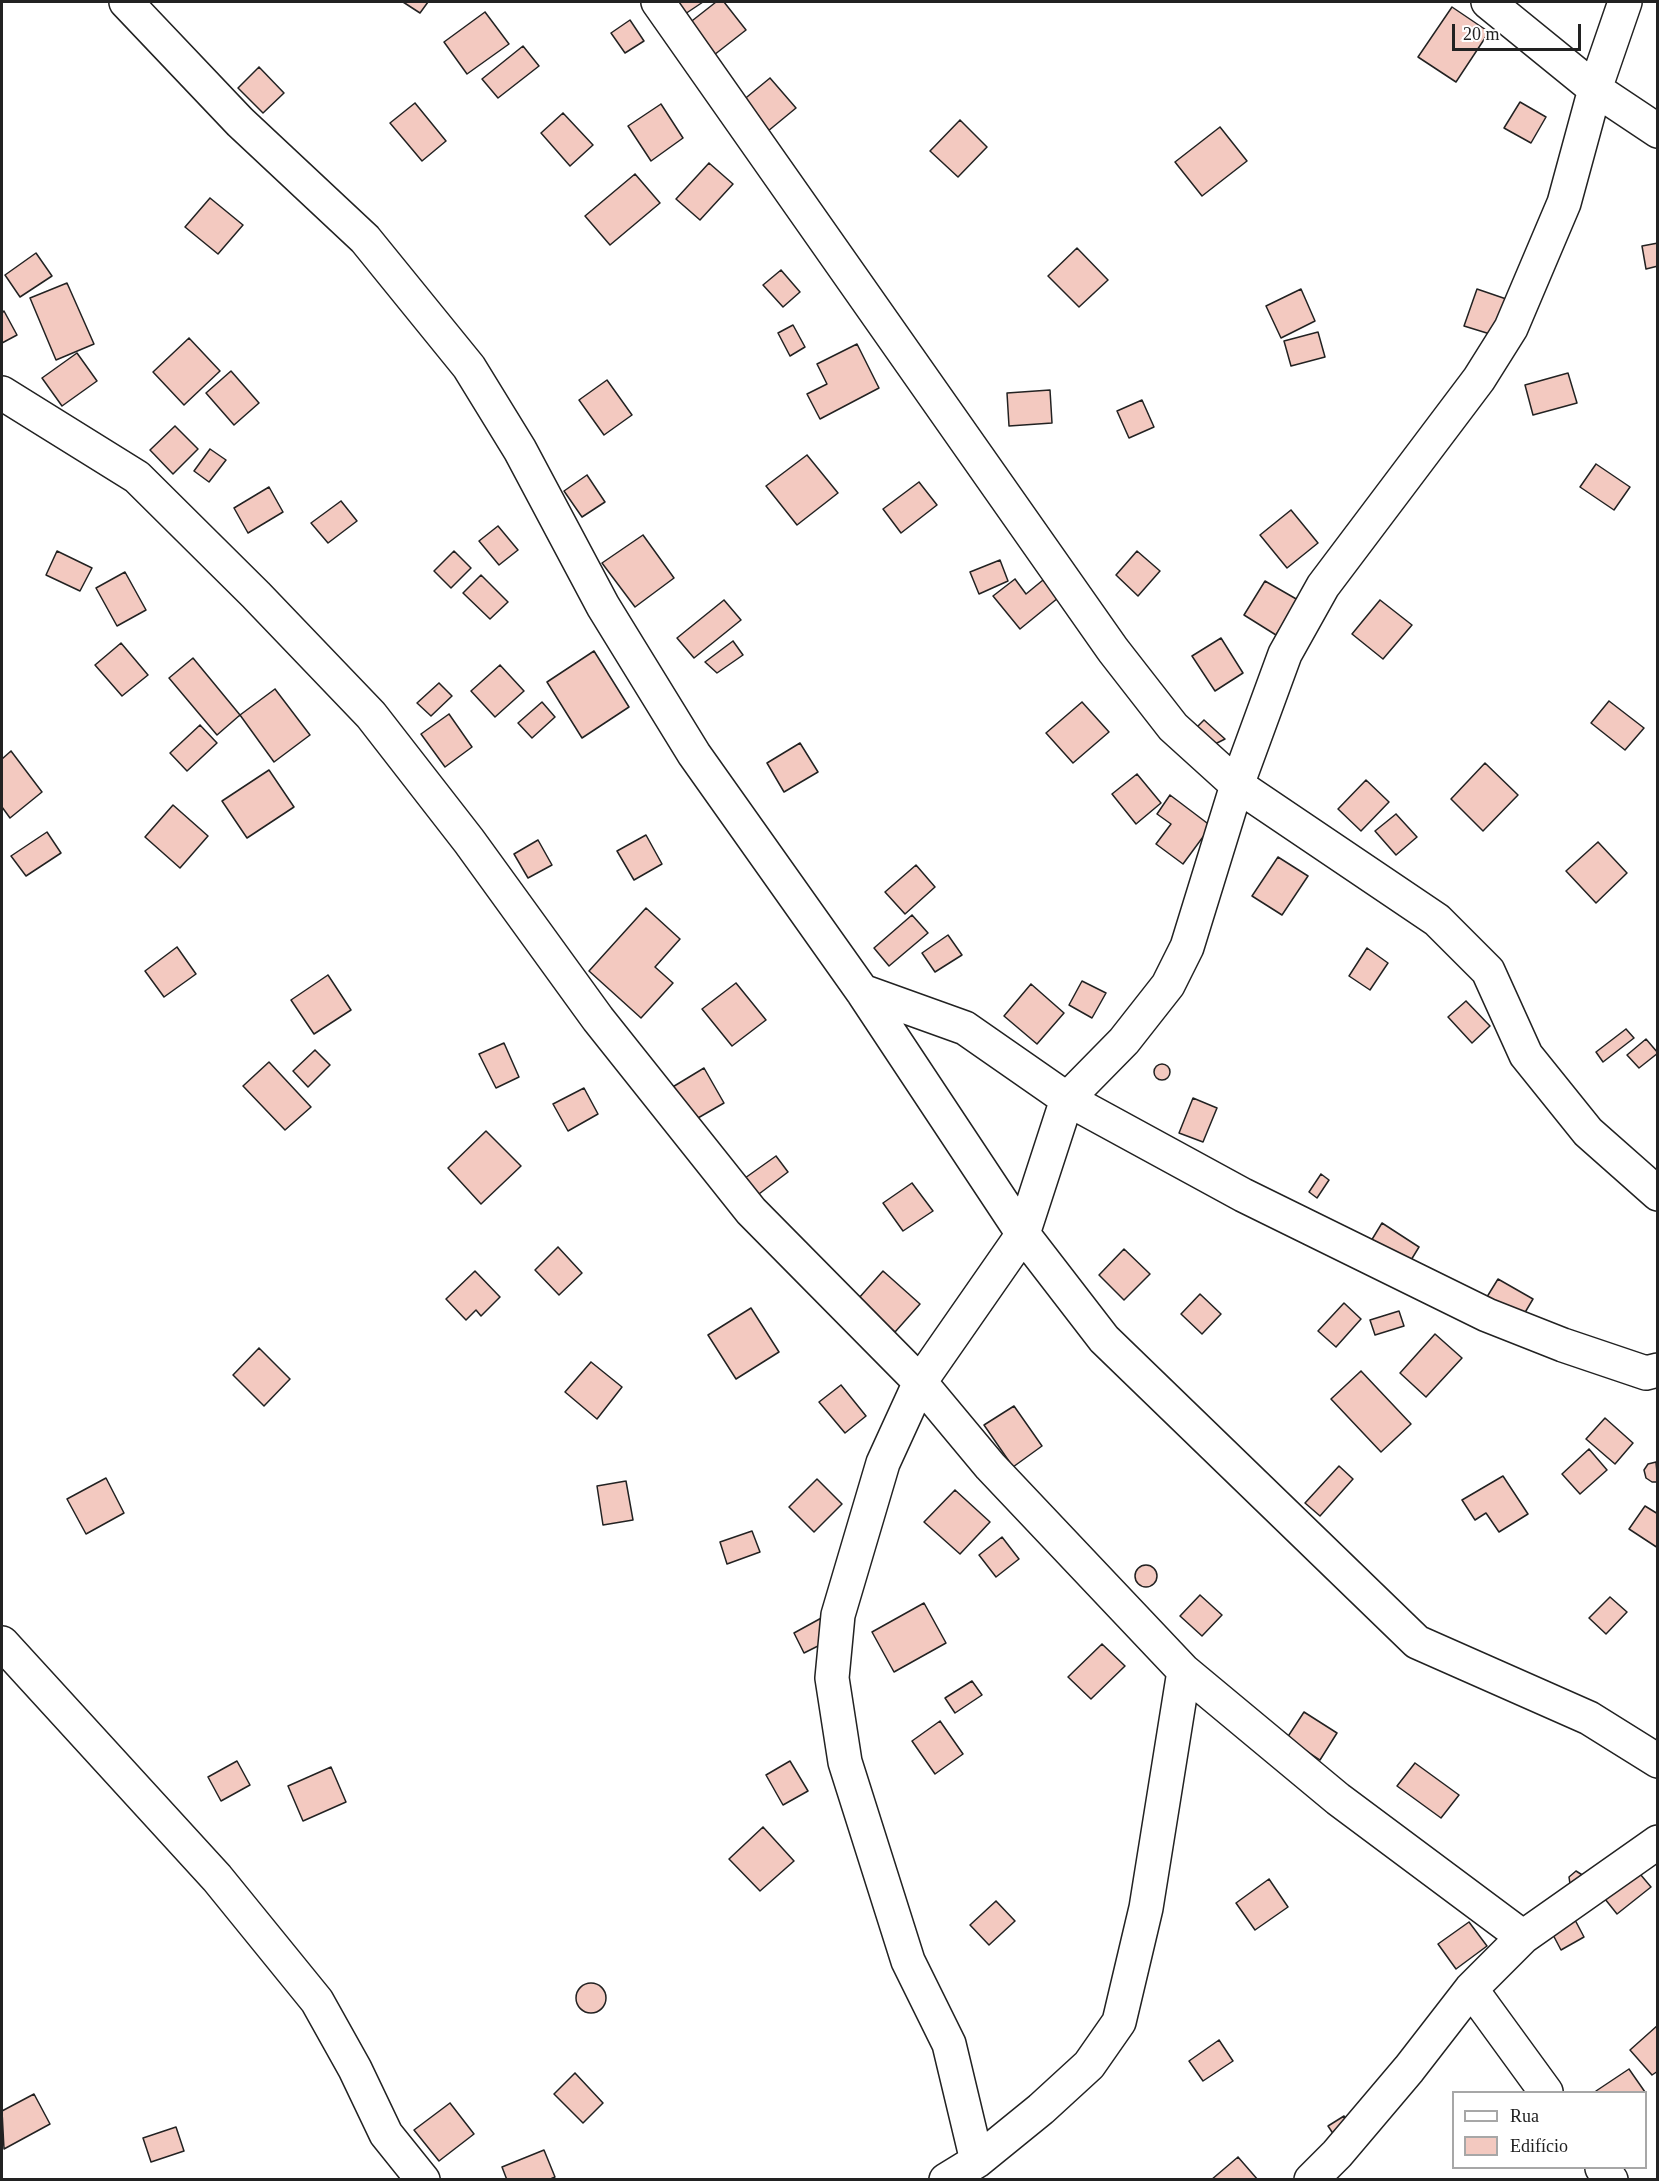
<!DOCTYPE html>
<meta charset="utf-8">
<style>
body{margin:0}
#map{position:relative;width:1659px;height:2181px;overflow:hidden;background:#fff;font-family:"Times New Roman",serif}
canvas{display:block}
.frame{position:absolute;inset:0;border:3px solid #222;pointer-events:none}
.legend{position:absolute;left:1452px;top:2091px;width:195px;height:78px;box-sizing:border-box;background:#fff;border:2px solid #a7a7a7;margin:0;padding:8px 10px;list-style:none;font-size:18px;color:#222}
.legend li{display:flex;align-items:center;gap:12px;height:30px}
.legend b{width:30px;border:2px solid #a7a7a7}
.scale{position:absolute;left:1452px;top:24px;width:129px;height:27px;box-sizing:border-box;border:3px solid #222;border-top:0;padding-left:8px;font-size:18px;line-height:21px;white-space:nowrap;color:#222;-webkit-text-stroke:4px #fff;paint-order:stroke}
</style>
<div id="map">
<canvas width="1659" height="2181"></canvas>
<div class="frame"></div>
<ul class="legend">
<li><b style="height:8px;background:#fff"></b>Rua</li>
<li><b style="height:16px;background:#f3c9c0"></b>Edifício</li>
</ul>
<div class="scale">20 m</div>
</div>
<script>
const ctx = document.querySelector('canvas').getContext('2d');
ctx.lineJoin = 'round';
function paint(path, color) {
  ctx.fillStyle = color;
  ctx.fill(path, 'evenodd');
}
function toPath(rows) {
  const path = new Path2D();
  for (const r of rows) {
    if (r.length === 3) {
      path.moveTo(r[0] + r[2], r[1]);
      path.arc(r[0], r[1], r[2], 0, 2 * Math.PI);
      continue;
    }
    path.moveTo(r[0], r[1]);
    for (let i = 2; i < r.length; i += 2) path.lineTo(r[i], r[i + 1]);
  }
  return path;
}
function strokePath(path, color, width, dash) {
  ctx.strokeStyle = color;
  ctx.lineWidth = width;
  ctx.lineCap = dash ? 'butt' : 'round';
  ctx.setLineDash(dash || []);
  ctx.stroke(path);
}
const building = toPath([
 [403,2,428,2,420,13,403,2],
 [676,2,703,2,685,14,676,2],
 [716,2,724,2,746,30,714,55,688,24,716,2],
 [1452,7,1489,32,1456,82,1418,57,1452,7],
 [485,12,509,44,467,74,444,42,485,12],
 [630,20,644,41,625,53,611,33,630,20],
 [523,46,539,66,498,98,482,79,523,46],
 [259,67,284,93,263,113,238,88,259,67],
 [770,78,796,108,762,136,736,106,770,78],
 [1520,102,1546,117,1531,143,1504,128,1520,102],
 [415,103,446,141,422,161,390,123,415,103],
 [661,104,683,138,651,161,628,126,661,104],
 [563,113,593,145,570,166,541,133,563,113],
 [960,120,987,147,958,177,930,151,960,120],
 [1220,127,1247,161,1202,196,1175,162,1220,127],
 [709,163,733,184,700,220,676,199,709,163],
 [635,174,660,203,610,245,585,216,635,174],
 [210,198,243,225,218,254,185,227,210,198],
 [1658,243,1658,266,1646,269,1642,246,1658,243],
 [1077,248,1108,280,1079,307,1048,276,1077,248],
 [36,253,52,276,20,297,5,275,36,253],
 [781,270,800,292,783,307,763,285,781,270],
 [67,283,94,344,56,360,30,298,67,283],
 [1301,289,1315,321,1281,338,1266,306,1301,289],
 [1477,289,1515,302,1503,338,1464,326,1477,289],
 [4,311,17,335,2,343,2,313,4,311],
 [793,325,805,347,790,356,778,333,793,325],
 [1318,332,1325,357,1291,366,1284,341,1318,332],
 [189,338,220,371,184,405,153,372,189,338],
 [857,344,879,388,820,419,807,394,827,384,817,364,857,344],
 [77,353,97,381,62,406,42,378,77,353],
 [231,371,259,403,234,425,206,393,231,371],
 [1568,373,1577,403,1533,415,1525,385,1568,373],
 [607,380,632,415,604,435,579,400,607,380],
 [1050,390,1052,423,1009,426,1007,393,1050,390],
 [1142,400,1154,427,1129,438,1117,411,1142,400],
 [175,426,198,449,173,474,150,450,175,426],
 [210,449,226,460,209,482,194,471,210,449],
 [807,455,838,493,797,525,766,486,807,455],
 [1596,464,1630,487,1614,510,1580,487,1596,464],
 [587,475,605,502,582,517,564,491,587,475],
 [919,482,937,505,901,533,883,509,919,482],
 [269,487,283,512,248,533,234,508,269,487],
 [341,501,357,521,328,543,311,523,341,501],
 [1291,510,1318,543,1287,568,1260,535,1291,510],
 [498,526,518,550,499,565,479,541,498,526],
 [643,535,674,578,635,607,602,563,643,535],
 [57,551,92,568,80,591,46,575,57,551],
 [454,551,471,568,451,588,434,571,454,551],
 [1137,551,1160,571,1138,596,1116,575,1137,551],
 [1000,560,1008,581,979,594,970,572,1000,560],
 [125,572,146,610,117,626,96,588,125,572],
 [481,575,508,602,490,619,463,593,481,575],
 [1015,579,1026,594,1043,580,1058,598,1020,629,993,596,1015,579],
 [1265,581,1298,600,1276,635,1244,615,1265,581],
 [724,600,741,620,694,658,677,638,724,600],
 [1380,600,1412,625,1383,659,1352,634,1380,600],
 [1221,638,1243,673,1215,691,1192,656,1221,638],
 [733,641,743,655,717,673,705,662,733,641],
 [121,643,148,675,122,696,95,665,121,643],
 [594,651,629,707,582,738,547,682,594,651],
 [193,658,240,715,217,735,169,678,193,658],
 [500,665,524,691,495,717,471,691,500,665],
 [439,683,452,696,431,716,417,703,439,683],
 [275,689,310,735,274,762,240,715,275,689],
 [1609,701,1644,728,1625,750,1591,723,1609,701],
 [542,702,555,717,532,738,518,723,542,702],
 [1082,702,1109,732,1073,763,1046,733,1082,702],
 [449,714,472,747,445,767,421,734,449,714],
 [1204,720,1225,739,1207,748,1191,733,1204,720],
 [200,725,217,743,187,771,170,753,200,725],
 [800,743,818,772,784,792,767,763,800,743],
 [11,751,42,792,10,818,2,807,2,759,11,751],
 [1485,763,1518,795,1483,831,1451,799,1485,763],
 [269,770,294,807,247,838,222,801,269,770],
 [1137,774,1161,803,1136,824,1112,794,1137,774],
 [1366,780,1389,802,1361,831,1338,809,1366,780],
 [1170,795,1211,826,1183,864,1156,844,1171,824,1157,814,1170,795],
 [173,805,208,836,180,868,145,837,173,805],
 [1396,814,1417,837,1396,855,1375,831,1396,814],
 [47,832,61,853,26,876,11,856,47,832],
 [646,835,662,864,634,880,617,851,646,835],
 [538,840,552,865,528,878,514,854,538,840],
 [1598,842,1627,873,1596,903,1566,871,1598,842],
 [1278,857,1308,876,1282,915,1252,896,1278,857],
 [916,865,935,887,905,914,885,892,916,865],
 [646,908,680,939,655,967,673,983,641,1018,589,971,646,908],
 [912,915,928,933,889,966,874,948,912,915],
 [948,935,962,955,935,972,922,953,948,935],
 [177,947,196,974,164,997,145,971,177,947],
 [1367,948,1388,963,1370,990,1349,976,1367,948],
 [328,975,351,1010,314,1034,291,1000,328,975],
 [1082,981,1106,993,1092,1018,1069,1005,1082,981],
 [736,983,766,1020,732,1046,702,1009,736,983],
 [1031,984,1064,1013,1037,1044,1004,1016,1031,984],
 [1466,1001,1490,1026,1472,1043,1448,1017,1466,1001],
 [1626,1029,1634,1038,1603,1062,1596,1052,1626,1029],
 [1646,1039,1658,1053,1639,1068,1627,1055,1646,1039],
 [504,1043,519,1077,496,1088,479,1054,504,1043],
 [315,1050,330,1065,308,1087,293,1071,315,1050],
 [269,1062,311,1107,285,1130,243,1086,269,1062],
 [1162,1072,8],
 [704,1068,724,1103,691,1122,671,1088,704,1068],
 [584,1088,598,1114,568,1131,553,1104,584,1088],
 [1193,1098,1217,1108,1203,1142,1179,1133,1193,1098],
 [486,1131,521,1166,481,1204,448,1168,486,1131],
 [776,1156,788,1172,751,1200,738,1183,776,1156],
 [1321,1174,1329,1180,1317,1198,1309,1192,1321,1174],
 [912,1183,933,1211,903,1231,883,1203,912,1183],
 [1382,1223,1419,1247,1405,1270,1368,1246,1382,1223],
 [558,1247,582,1273,559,1295,535,1270,558,1247],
 [1124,1249,1150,1274,1124,1300,1099,1275,1124,1249],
 [475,1271,500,1297,481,1316,476,1310,466,1320,446,1299,475,1271],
 [883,1271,920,1304,895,1332,858,1299,883,1271],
 [1498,1279,1533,1299,1517,1326,1482,1305,1498,1279],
 [1200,1294,1221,1314,1202,1334,1181,1314,1200,1294],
 [1344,1303,1361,1319,1336,1347,1318,1331,1344,1303],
 [751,1308,779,1352,736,1379,708,1335,751,1308],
 [1399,1311,1404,1326,1375,1335,1370,1320,1399,1311],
 [1435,1334,1462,1358,1426,1397,1400,1373,1435,1334],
 [259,1348,290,1379,264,1406,233,1375,259,1348],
 [591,1362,622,1387,597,1419,565,1392,591,1362],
 [1361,1371,1411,1424,1381,1452,1331,1399,1361,1371],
 [841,1385,866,1416,845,1433,819,1402,841,1385],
 [1014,1406,1042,1446,1013,1467,984,1425,1014,1406],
 [1605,1418,1633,1443,1615,1464,1586,1439,1605,1418],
 [1589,1449,1607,1470,1580,1494,1562,1474,1589,1449],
 [1656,1462,1658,1482,1652,1482,1646,1478,1644,1470,1648,1464,1656,1462],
 [1339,1466,1353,1479,1320,1516,1305,1503,1339,1466],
 [1503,1476,1528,1514,1499,1532,1486,1513,1475,1520,1462,1500,1503,1476],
 [106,1478,124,1513,86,1534,67,1499,106,1478],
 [817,1479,842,1504,814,1532,789,1507,817,1479],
 [626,1481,633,1520,603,1525,597,1486,626,1481],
 [955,1490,990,1522,960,1554,924,1522,955,1490],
 [1645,1506,1658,1514,1658,1548,1629,1529,1645,1506],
 [752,1531,760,1552,727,1564,720,1542,752,1531],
 [1002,1537,1019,1559,996,1577,979,1555,1002,1537],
 [1146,1576,11],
 [1200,1595,1222,1615,1202,1636,1180,1616,1200,1595],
 [1610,1597,1627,1612,1606,1634,1589,1618,1610,1597],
 [924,1603,946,1643,894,1672,872,1632,924,1603],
 [825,1616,836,1637,804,1653,794,1633,825,1616],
 [1102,1644,1125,1666,1091,1699,1068,1677,1102,1644],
 [972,1681,982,1695,955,1713,945,1698,972,1681],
 [1304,1712,1337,1733,1320,1760,1287,1738,1304,1712],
 [940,1721,963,1754,935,1774,912,1741,940,1721],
 [237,1761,250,1785,221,1801,208,1777,237,1761],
 [790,1761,808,1791,783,1805,766,1775,790,1761],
 [1415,1763,1459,1795,1441,1818,1397,1786,1415,1763],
 [331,1767,346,1802,303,1821,288,1786,331,1767],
 [763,1827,794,1861,760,1891,729,1859,763,1827],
 [1635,1868,1651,1887,1617,1914,1601,1894,1635,1868],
 [1576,1871,1584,1876,1570,1884,1569,1877,1576,1871],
 [1269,1879,1288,1907,1255,1930,1236,1903,1269,1879],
 [996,1901,1015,1921,989,1945,970,1925,996,1901],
 [1574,1918,1584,1937,1561,1950,1551,1931,1574,1918],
 [1469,1922,1487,1946,1456,1969,1438,1944,1469,1922],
 [591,1998,15],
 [1658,2025,1658,2071,1652,2075,1630,2050,1658,2025],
 [1219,2040,1233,2061,1203,2081,1189,2061,1219,2040],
 [1629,2069,1645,2092,1597,2092,1596,2091,1629,2069],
 [575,2073,603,2103,583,2123,554,2094,575,2073],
 [34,2094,50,2124,4,2149,2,2111,34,2094],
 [450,2103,474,2134,439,2161,414,2130,450,2103],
 [1344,2116,1352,2128,1336,2138,1328,2126,1344,2116],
 [176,2127,184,2151,151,2162,143,2138,176,2127],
 [544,2150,555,2177,548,2180,507,2180,502,2167,544,2150],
 [1238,2157,1258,2180,1211,2180,1238,2157]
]);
paint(building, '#f3c9c0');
strokePath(building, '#222', 1.5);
const minor = toPath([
 [126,2,240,122,365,239,469,367,520,450,603,606,694,754,862,991,1023,1234,1104,1339,1417,1642,1589,1718,1658,1761],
 [658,2,1113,650,1173,727,1237,785,1437,920,1488,971,1526,1055,1588,1132,1658,1194],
 [1488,2,1595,89,1658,131],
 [2,393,137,477,256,595,371,715,469,841,598,1019,751,1211,920,1382,990,1466,1184,1671,1338,1799,1523,1937],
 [862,991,965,1028,1067,1099,1243,1195,1487,1315,1563,1345,1646,1373,1658,1370],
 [2,1643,217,1878,317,2001,355,2069,386,2134,423,2180],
 [1471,1989,1546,2092],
 [977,2161,949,2044,908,1961,845,1762,832,1678,838,1615,883,1463,920,1382,1023,1234,1067,1099,1124,1041,1168,985,1187,947,1237,785,1285,654,1323,586,1479,379,1511,328,1564,203,1595,89,1625,2],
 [1602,2168,1611,2180],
 [946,2180,977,2161,1041,2109,1089,2065,1119,2022,1146,1908,1184,1671],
 [1311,2180,1337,2154,1409,2069,1471,1989,1523,1937,1658,1842]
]);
strokePath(minor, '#222', 36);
strokePath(minor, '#fff', 33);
</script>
